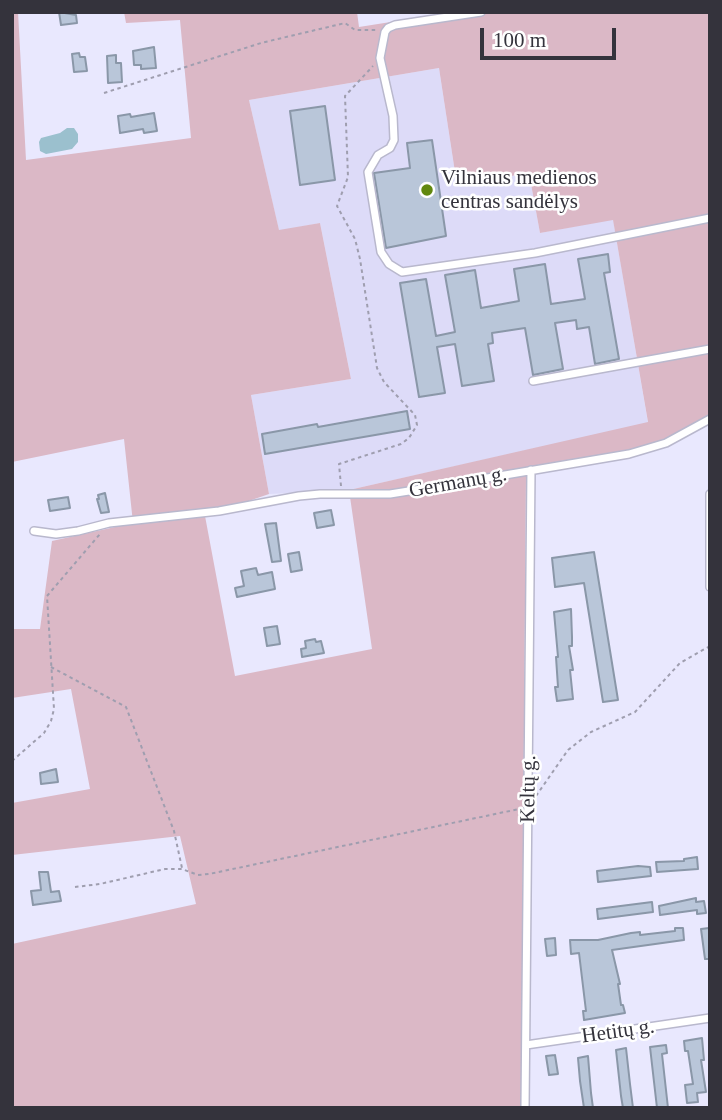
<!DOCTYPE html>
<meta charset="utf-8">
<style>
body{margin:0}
#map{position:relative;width:722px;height:1120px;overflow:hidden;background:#e9e8fe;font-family:Georgia,serif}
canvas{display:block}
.frame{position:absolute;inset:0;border:14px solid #34333c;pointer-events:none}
.scale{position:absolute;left:480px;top:28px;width:136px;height:32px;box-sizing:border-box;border:4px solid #34333c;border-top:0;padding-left:9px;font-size:21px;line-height:24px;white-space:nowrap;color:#34333c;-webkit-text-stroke:5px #fff;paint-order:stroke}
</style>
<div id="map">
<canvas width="722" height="1120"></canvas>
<div class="frame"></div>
<div class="scale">100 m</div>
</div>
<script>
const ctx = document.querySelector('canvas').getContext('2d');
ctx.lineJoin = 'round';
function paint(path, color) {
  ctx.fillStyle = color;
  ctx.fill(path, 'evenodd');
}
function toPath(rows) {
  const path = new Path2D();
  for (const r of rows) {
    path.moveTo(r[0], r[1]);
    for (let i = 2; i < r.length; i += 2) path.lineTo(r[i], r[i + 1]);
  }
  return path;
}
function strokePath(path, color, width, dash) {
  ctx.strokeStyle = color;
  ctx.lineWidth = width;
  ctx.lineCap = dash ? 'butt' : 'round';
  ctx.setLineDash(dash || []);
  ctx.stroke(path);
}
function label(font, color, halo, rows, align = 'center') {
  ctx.font = font + ' Georgia,serif';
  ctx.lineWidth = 5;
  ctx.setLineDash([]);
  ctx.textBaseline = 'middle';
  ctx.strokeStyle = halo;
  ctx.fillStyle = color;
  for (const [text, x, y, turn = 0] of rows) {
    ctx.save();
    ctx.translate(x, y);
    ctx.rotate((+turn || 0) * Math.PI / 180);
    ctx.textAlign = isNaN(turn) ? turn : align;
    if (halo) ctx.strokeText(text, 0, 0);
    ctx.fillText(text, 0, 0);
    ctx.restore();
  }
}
paint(toPath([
 [439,68,457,185,529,173,540,233,613,219,648,423,349,490,269,494,251,395,351,379,320,223,279,231,249,100]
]), '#dddbf8');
paint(toPath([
 [12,12,18,12,26,160,191,138,180,20,126,23,124,12,357,12,359,27,454,12,710,12,710,414,695,425,658,442,634,449,531,466,526,477,521,1108,12,1108,12,944,196,904,180,836,12,855,12,803,90,789,71,689,12,698,12,629,40,629,52,541,133,523,124,439,12,462],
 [439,68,457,185,529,173,540,233,613,220,648,422,349,490,372,649,235,676,205,516,269,494,251,395,351,379,320,223,279,230,249,100]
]), '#dbb8c6');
paint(toPath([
 [67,128,74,128,78,134,78,142,72,149,46,154,40,151,39,142,41,138,60,133]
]), '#9bc0ce');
const building = toPath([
 [59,12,76,15,77,23,61,25,59,12],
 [154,47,156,68,141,69,141,65,134,65,133,51,154,47],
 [79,53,80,57,85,57,87,71,74,72,72,54,79,53],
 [116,55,116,63,121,63,122,82,108,83,107,56,116,55],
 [325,106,335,180,300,185,290,111,325,106],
 [154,113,157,131,144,133,143,129,120,133,118,116,130,114,131,117,154,113],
 [432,140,446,236,386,248,374,173,410,168,407,143,432,140],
 [608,254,610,272,604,273,619,359,595,364,589,327,577,329,576,320,555,323,563,369,533,375,525,328,492,333,493,343,488,344,494,381,462,386,455,344,437,347,445,393,419,397,400,283,426,279,436,336,455,332,445,275,475,270,481,308,519,301,514,269,545,264,551,304,585,299,578,259,608,254],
 [407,411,410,429,265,454,262,434,317,424,318,427,407,411],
 [105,493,109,512,101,513,97,499,99,499,98,495,105,493],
 [68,497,70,508,50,511,48,500,68,497],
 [331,510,334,525,317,528,314,513,331,510],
 [276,523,281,561,272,562,265,524,276,523],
 [299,552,302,570,291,572,288,554,299,552],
 [594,552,618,700,603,702,584,583,555,587,552,558,594,552],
 [256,568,258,575,272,572,275,589,237,597,235,588,244,586,241,571,256,568],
 [571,609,572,637,572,646,569,646,573,670,570,670,573,699,557,701,555,687,558,687,556,657,558,657,554,612,571,609],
 [277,626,280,644,267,646,264,628,277,626],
 [315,639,316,642,321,641,324,653,302,657,301,649,306,648,305,641,315,639],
 [56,769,58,782,41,784,40,773,56,769],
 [697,857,698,869,657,872,656,862,684,861,684,859,697,857],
 [638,866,650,867,651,876,598,882,597,871,638,866],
 [39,872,48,872,51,892,59,891,61,901,33,905,31,891,41,890,39,872],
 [696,898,696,902,704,901,706,913,697,914,697,910,660,915,659,906,696,898],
 [652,902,653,912,598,919,597,909,652,902],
 [675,928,683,928,684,940,612,950,620,984,618,984,621,1005,623,1005,625,1013,584,1020,583,1011,586,1011,579,953,571,954,570,940,598,940,631,933,640,932,640,935,675,931,675,928],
 [709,928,710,959,705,959,701,929,709,928],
 [555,938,556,955,547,956,545,939,555,938],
 [702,1038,704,1060,701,1060,706,1092,697,1093,698,1102,687,1103,685,1085,693,1084,688,1051,685,1051,684,1041,702,1038],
 [666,1045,667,1053,662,1054,668,1108,657,1108,650,1047,666,1045],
 [626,1048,630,1084,633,1108,623,1108,621,1096,616,1050,626,1048],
 [555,1055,558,1074,549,1075,546,1056,555,1055],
 [588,1056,591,1093,593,1108,584,1108,580,1081,578,1058,588,1056]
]);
paint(building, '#b9c6d9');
strokePath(building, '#8a97a8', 2);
const minor = toPath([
 [481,12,395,25,388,28,385,32,380,58,393,116,394,140,390,148,378,155,368,172,381,252,389,264,402,272,535,253,710,218],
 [533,381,710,349],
 [710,494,710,587],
 [34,531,56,534,78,531,109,523,219,511,299,496,320,494,390,494,440,486,629,454,666,443,710,419],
 [526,1045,710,1018],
 [525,1108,531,470]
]);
strokePath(minor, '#b9b8cd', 10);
strokePath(toPath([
 [104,93,261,43,345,23,355,30,377,30],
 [341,486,339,464,401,444,409,438,417,425,415,415,384,382,377,368,360,259,355,239,337,206,348,177,345,96,373,66],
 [51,667,126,707,174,831,182,868],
 [12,761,44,733,51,721,54,709,47,596,100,534],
 [536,796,568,750,591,732,635,712,680,663,710,646],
 [75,887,100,884,165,869,182,869,198,875,209,874,519,809]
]), '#9f9eaf', 2, [3.5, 3.5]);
strokePath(minor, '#fff', 7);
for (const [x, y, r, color] of [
 [427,190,7,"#61880f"]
]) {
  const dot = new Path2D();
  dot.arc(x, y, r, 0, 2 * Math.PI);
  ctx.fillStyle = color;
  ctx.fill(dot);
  strokePath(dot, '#fff', 2.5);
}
label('21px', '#34333c', '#fff', [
 ["Vilniaus medienos",441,178],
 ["centras sandėlys",441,202]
], 'left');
label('21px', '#34333c', '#fff', [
 ["Germanų g.",458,483,-10],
 ["Keltų g.",529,789,-89],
 ["Hetitų g.",618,1032,-8]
]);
</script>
